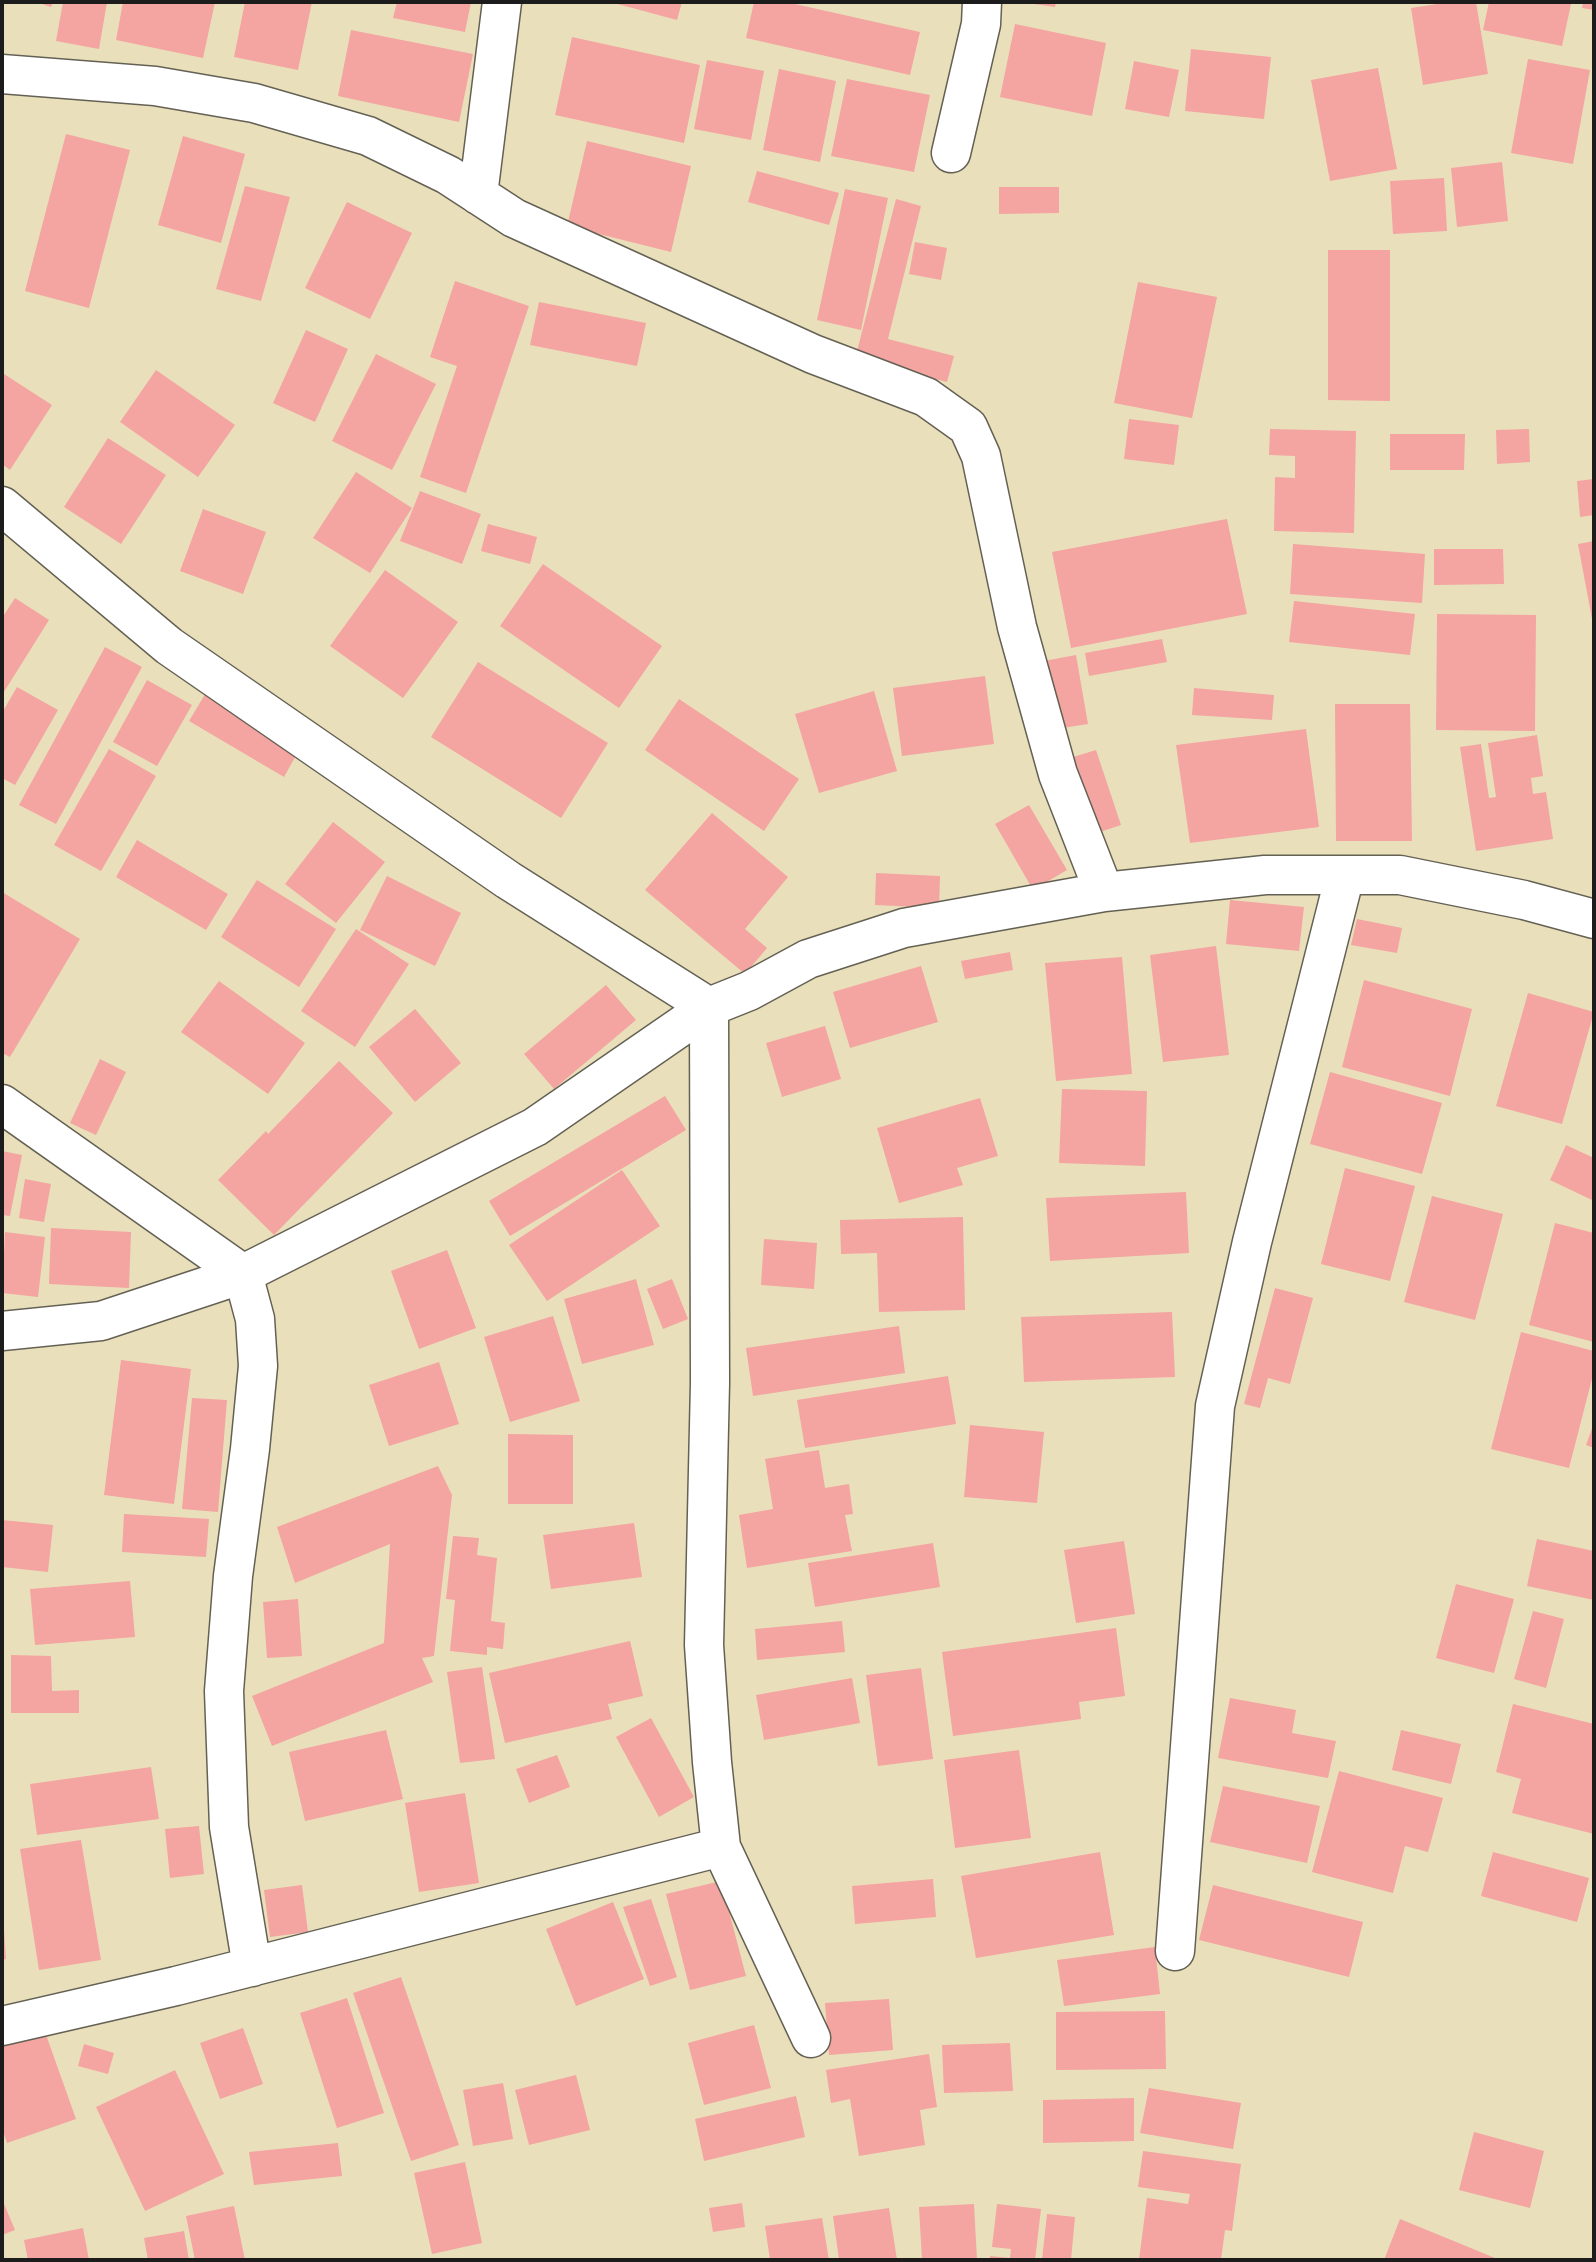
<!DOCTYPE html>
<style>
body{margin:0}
#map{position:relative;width:1596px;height:2262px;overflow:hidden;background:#e9e0bb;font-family:"IM FELL DW Pica",serif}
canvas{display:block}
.frame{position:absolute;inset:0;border:4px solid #1c1c1c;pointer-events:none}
</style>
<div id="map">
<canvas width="1596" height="2262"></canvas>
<div class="frame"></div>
</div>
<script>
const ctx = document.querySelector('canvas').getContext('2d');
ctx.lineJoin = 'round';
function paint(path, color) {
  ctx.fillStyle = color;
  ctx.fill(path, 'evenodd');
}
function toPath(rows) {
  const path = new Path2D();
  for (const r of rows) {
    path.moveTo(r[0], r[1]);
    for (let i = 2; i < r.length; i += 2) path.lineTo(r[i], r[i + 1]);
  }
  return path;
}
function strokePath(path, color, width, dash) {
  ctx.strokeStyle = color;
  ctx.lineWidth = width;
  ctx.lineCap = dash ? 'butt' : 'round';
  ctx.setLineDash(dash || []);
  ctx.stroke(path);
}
paint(toPath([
 [36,2,53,2,51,7],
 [63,2,107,2,99,49,56,41],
 [123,2,215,2,203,58,116,40],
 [245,2,312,2,298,70,234,57],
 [397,2,471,2,465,32,393,18],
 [610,2,682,2,677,20],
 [754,2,786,2,920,32,910,75,746,38],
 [1027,2,1056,2,1055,7,1027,3],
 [1451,2,1476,2,1488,74,1423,85,1411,8],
 [1489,2,1562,2,1571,4,1562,46,1483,30],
 [1583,2,1594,2,1594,10,1582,8],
 [1015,24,1106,43,1092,116,1000,97],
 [351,30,473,54,459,122,338,96],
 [572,37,700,65,684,143,555,115],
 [1191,49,1271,57,1264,119,1185,111],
 [1528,59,1590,70,1573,164,1511,153],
 [707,60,764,71,751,140,694,129],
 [1134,61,1179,70,1169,117,1125,109],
 [1378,68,1397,169,1330,181,1311,80],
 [779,69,836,81,820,162,763,150],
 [847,79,930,95,914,172,831,156],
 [66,134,130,150,89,308,25,291],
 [183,136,245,154,221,243,158,225],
 [587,141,691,166,671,252,567,226],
 [1502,162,1508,221,1457,227,1451,168],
 [757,171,839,193,829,225,748,202],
 [1444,178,1447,231,1393,234,1390,181],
 [245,186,290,197,261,301,216,289],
 [999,187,1059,187,1059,213,999,214],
 [845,189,888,198,861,330,817,320],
 [896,199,921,206,888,339,954,356,947,382,855,359],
 [347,202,412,233,370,319,305,288],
 [915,242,947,248,941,280,909,274],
 [1328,250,1390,250,1390,401,1328,400],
 [455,281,529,306,466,493,420,477,457,366,430,357],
 [1138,282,1217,297,1192,418,1114,403],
 [539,302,646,323,637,366,530,345],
 [306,330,348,349,315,422,273,403],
 [376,354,436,384,392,470,332,441],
 [156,370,235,425,198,477,120,422],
 [4,374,52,405,10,470,2,464,2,378],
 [1129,419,1179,425,1174,465,1124,459],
 [1270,429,1356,431,1354,533,1274,531,1275,477,1295,478,1295,456,1269,455],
 [1529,429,1530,462,1497,464,1496,430],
 [1390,434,1465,434,1464,470,1390,470],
 [108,438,166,475,121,544,64,507],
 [356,472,412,508,370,573,313,538],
 [1594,479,1594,515,1580,517,1577,481],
 [420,491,481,514,462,564,400,541],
 [203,509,266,532,243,594,180,571],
 [1227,519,1247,614,1071,648,1052,552],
 [488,524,537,537,530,564,481,551],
 [1594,541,1594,619,1592,619,1578,544],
 [1293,544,1425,554,1422,603,1290,594],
 [1434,549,1503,549,1504,584,1434,585],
 [543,564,662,646,619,708,500,626],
 [385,570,458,622,403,698,330,646],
 [15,598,49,620,2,695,2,618],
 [1294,601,1415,614,1410,655,1289,642],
 [1437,614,1536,615,1535,731,1436,730],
 [1162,639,1167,662,1089,676,1085,653],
 [105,647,142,667,56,824,19,805],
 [1076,655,1088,724,1056,729,1044,661],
 [478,662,608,743,561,818,431,737],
 [985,676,994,744,902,756,893,688],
 [147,680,192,705,157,766,113,742],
 [210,686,304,741,284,777,189,721],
 [17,687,58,710,15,785,2,778,2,713],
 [1194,688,1274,695,1272,720,1192,715],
 [874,691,897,771,819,793,795,714],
 [679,699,799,779,764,831,645,750],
 [1335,704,1410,704,1412,841,1336,841],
 [1306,729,1319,827,1190,843,1176,745],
 [1537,735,1543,776,1531,778,1533,794,1546,792,1553,839,1476,851,1460,747,1481,744,1489,798,1496,797,1488,743],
 [109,749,156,776,101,871,54,845],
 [1096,750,1121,825,1094,834,1070,758],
 [1029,805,1067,870,1033,890,995,824],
 [712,813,788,877,745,929,767,948,745,974,645,890],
 [333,822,385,862,336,923,285,884],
 [137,840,228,894,206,930,116,877],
 [876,873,940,876,939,908,875,905],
 [387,876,461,913,435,966,360,930],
 [257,880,336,929,299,987,221,937],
 [2,892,80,939,10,1057,2,1053],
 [1230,900,1304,907,1299,951,1226,944],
 [1357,919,1402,928,1397,953,1351,945],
 [356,929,409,964,355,1047,301,1011],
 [1216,946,1229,1055,1163,1062,1150,955],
 [1010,952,1013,970,965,979,961,961],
 [1122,957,1132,1074,1056,1081,1045,963],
 [921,966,938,1022,850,1048,833,992],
 [1364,980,1472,1009,1450,1096,1342,1067],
 [219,981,305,1043,268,1094,181,1032],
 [606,985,636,1020,554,1089,524,1054],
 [1528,993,1594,1012,1562,1124,1496,1106],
 [415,1009,461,1063,415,1102,369,1047],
 [825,1026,841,1079,782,1097,766,1043],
 [100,1059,126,1072,96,1135,70,1123],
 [339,1061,393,1113,274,1235,218,1180,266,1131,268,1134],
 [1330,1072,1442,1103,1422,1174,1310,1144],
 [1062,1089,1147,1091,1145,1166,1059,1163],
 [665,1096,686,1130,510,1236,489,1201],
 [980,1098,998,1156,957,1168,963,1185,899,1203,877,1128],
 [1566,1145,1594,1158,1594,1201,1550,1180],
 [2,1151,22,1155,10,1216,2,1215],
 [1345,1168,1415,1186,1390,1281,1321,1264],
 [622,1170,660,1226,547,1301,509,1245],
 [25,1179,51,1184,44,1222,19,1218],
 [1186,1192,1189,1253,1050,1261,1046,1198],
 [1432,1196,1503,1214,1475,1320,1404,1302],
 [963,1217,965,1310,879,1312,877,1253,841,1254,840,1220],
 [1555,1223,1594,1233,1594,1342,1529,1325],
 [51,1228,131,1232,129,1288,49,1284],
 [5,1232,45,1237,38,1297,2,1293],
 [764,1239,817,1243,814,1289,761,1285],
 [447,1250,476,1328,419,1349,391,1271],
 [636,1279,654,1345,582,1364,564,1299],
 [672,1279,688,1319,663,1329,647,1289],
 [1275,1288,1313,1298,1290,1384,1268,1378,1260,1408,1244,1404],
 [1172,1312,1175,1377,1024,1382,1021,1317],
 [553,1316,580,1401,510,1422,484,1337],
 [899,1326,905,1373,753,1396,746,1348],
 [1521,1332,1594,1351,1594,1371,1569,1468,1491,1449],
 [121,1360,191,1369,174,1504,104,1495],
 [439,1362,459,1424,389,1446,369,1385],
 [948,1376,956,1424,805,1448,797,1400],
 [192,1398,227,1400,218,1512,182,1509],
 [1594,1423,1594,1448,1586,1445],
 [970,1425,1044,1432,1037,1503,964,1497],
 [508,1434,573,1435,573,1504,508,1504],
 [819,1450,825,1488,849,1484,853,1514,845,1515,852,1551,747,1568,739,1515,773,1509,765,1459],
 [438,1466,452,1495,434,1656,422,1658,433,1682,272,1746,252,1696,384,1643,390,1544,295,1583,277,1527],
 [124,1514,209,1519,206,1557,122,1552],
 [2,1520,53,1525,48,1572,2,1567],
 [634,1523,642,1577,551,1589,543,1535],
 [453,1536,479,1538,477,1555,497,1558,491,1621,505,1623,503,1649,487,1647,487,1655,450,1651,455,1600,446,1599],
 [1537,1539,1594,1551,1594,1600,1527,1586],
 [1124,1541,1135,1614,1076,1623,1064,1550],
 [933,1543,940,1587,815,1607,808,1563],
 [130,1581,135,1637,35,1645,30,1589],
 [1456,1584,1514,1599,1494,1673,1436,1658],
 [298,1599,302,1656,267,1658,263,1602],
 [1533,1611,1564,1619,1546,1688,1514,1679],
 [842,1621,845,1652,757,1660,755,1629],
 [1116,1628,1125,1696,1079,1702,1081,1719,953,1736,942,1652],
 [630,1641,643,1696,608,1704,612,1719,505,1743,489,1673],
 [11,1655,51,1656,52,1691,79,1690,79,1713,11,1713],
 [482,1667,495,1759,460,1763,447,1672],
 [921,1668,933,1759,878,1766,866,1675],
 [852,1678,860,1723,764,1740,756,1695],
 [1230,1698,1296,1710,1292,1733,1336,1741,1328,1778,1218,1758],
 [1513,1704,1594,1724,1594,1834,1512,1813,1521,1779,1496,1772],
 [651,1718,694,1797,659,1817,616,1737],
 [386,1730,403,1799,305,1821,289,1752],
 [1401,1730,1461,1744,1451,1784,1392,1770],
 [1019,1750,1031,1838,955,1848,944,1760],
 [557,1755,570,1787,529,1803,516,1769],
 [151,1767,159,1819,37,1835,30,1784],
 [1339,1771,1443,1798,1428,1852,1405,1846,1393,1893,1312,1872],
 [1223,1786,1320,1806,1307,1863,1210,1842],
 [465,1793,479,1883,419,1892,405,1803],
 [199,1826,204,1874,170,1878,165,1829],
 [81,1840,101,1960,39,1970,20,1849],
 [1100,1852,1114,1935,976,1958,961,1876],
 [1493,1852,1589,1878,1577,1922,1481,1896],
 [933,1879,936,1917,855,1924,852,1886],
 [721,1881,746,1976,690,1990,666,1894],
 [302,1885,308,1932,270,1937,264,1890],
 [1213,1885,1363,1922,1349,1977,1199,1940],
 [651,1899,677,1977,650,1986,623,1907],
 [613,1902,644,1979,576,2006,546,1929],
 [2,1930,4,1930,6,1959,2,1960],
 [1155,1947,1160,1994,1064,2006,1057,1960],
 [401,1977,459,2145,411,2161,353,1993],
 [347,1998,384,2113,337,2128,300,2013],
 [889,1999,893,2050,829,2055,825,2003],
 [1165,2011,1166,2069,1056,2070,1056,2012],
 [754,2025,771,2088,704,2105,688,2043],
 [243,2028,263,2084,220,2099,200,2043],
 [44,2029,76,2119,7,2143,2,2128,2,2043],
 [1010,2043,1013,2091,944,2093,942,2045],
 [84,2044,114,2053,108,2074,78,2066],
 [929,2054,937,2107,920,2110,925,2145,859,2156,850,2099,831,2103,826,2070],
 [175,2070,224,2174,145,2211,96,2107],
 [576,2075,590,2130,529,2145,515,2090],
 [503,2083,513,2139,473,2146,463,2090],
 [1149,2088,1241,2103,1233,2149,1140,2133],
 [796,2096,805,2137,704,2161,695,2119],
 [1134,2098,1134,2141,1043,2143,1043,2100],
 [1474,2132,1544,2151,1530,2208,1459,2190],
 [338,2143,342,2176,254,2185,249,2152],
 [1143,2151,1241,2164,1232,2231,1225,2230,1221,2260,1139,2260,1147,2198,1188,2204,1190,2194,1138,2187],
 [465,2162,482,2243,432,2254,414,2173],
 [2,2199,15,2230,2,2235],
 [742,2203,745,2227,713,2232,709,2208],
 [974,2204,977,2260,922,2260,919,2207],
 [997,2204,1041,2209,1035,2260,990,2260,990,2256,1010,2258,1011,2249,992,2247],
 [234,2206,245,2260,195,2260,186,2216],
 [889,2208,897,2260,839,2260,833,2216],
 [1047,2214,1075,2217,1071,2260,1042,2260],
 [822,2218,829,2260,770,2260,765,2226],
 [1400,2219,1500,2260,1384,2260],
 [83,2228,89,2260,28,2260,24,2240],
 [184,2231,189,2260,148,2260,144,2238]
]), '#f4a4a1');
const minor = toPath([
 [2,74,155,86,254,103,368,136,448,175,514,218,813,354,926,397,968,427,981,456,1017,627,1058,774,1104,892],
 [951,153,981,24,982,2],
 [478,195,502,2],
 [2,506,169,646,508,880,709,1007],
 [709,1007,710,1383,704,1645,712,1762,721,1847,811,2038],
 [2,1104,243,1274,255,1319,258,1366,250,1449,233,1576,224,1691,229,1827,252,1967],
 [2,1331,101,1321,243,1274,535,1127,709,1007,749,991,808,959,904,928,1104,892,1265,875,1400,875,1524,900,1594,919],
 [1175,1951,1215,1406,1252,1242,1345,875],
 [2,2026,176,1986,721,1847]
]);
strokePath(minor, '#646154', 41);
strokePath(minor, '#fff', 38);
</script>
